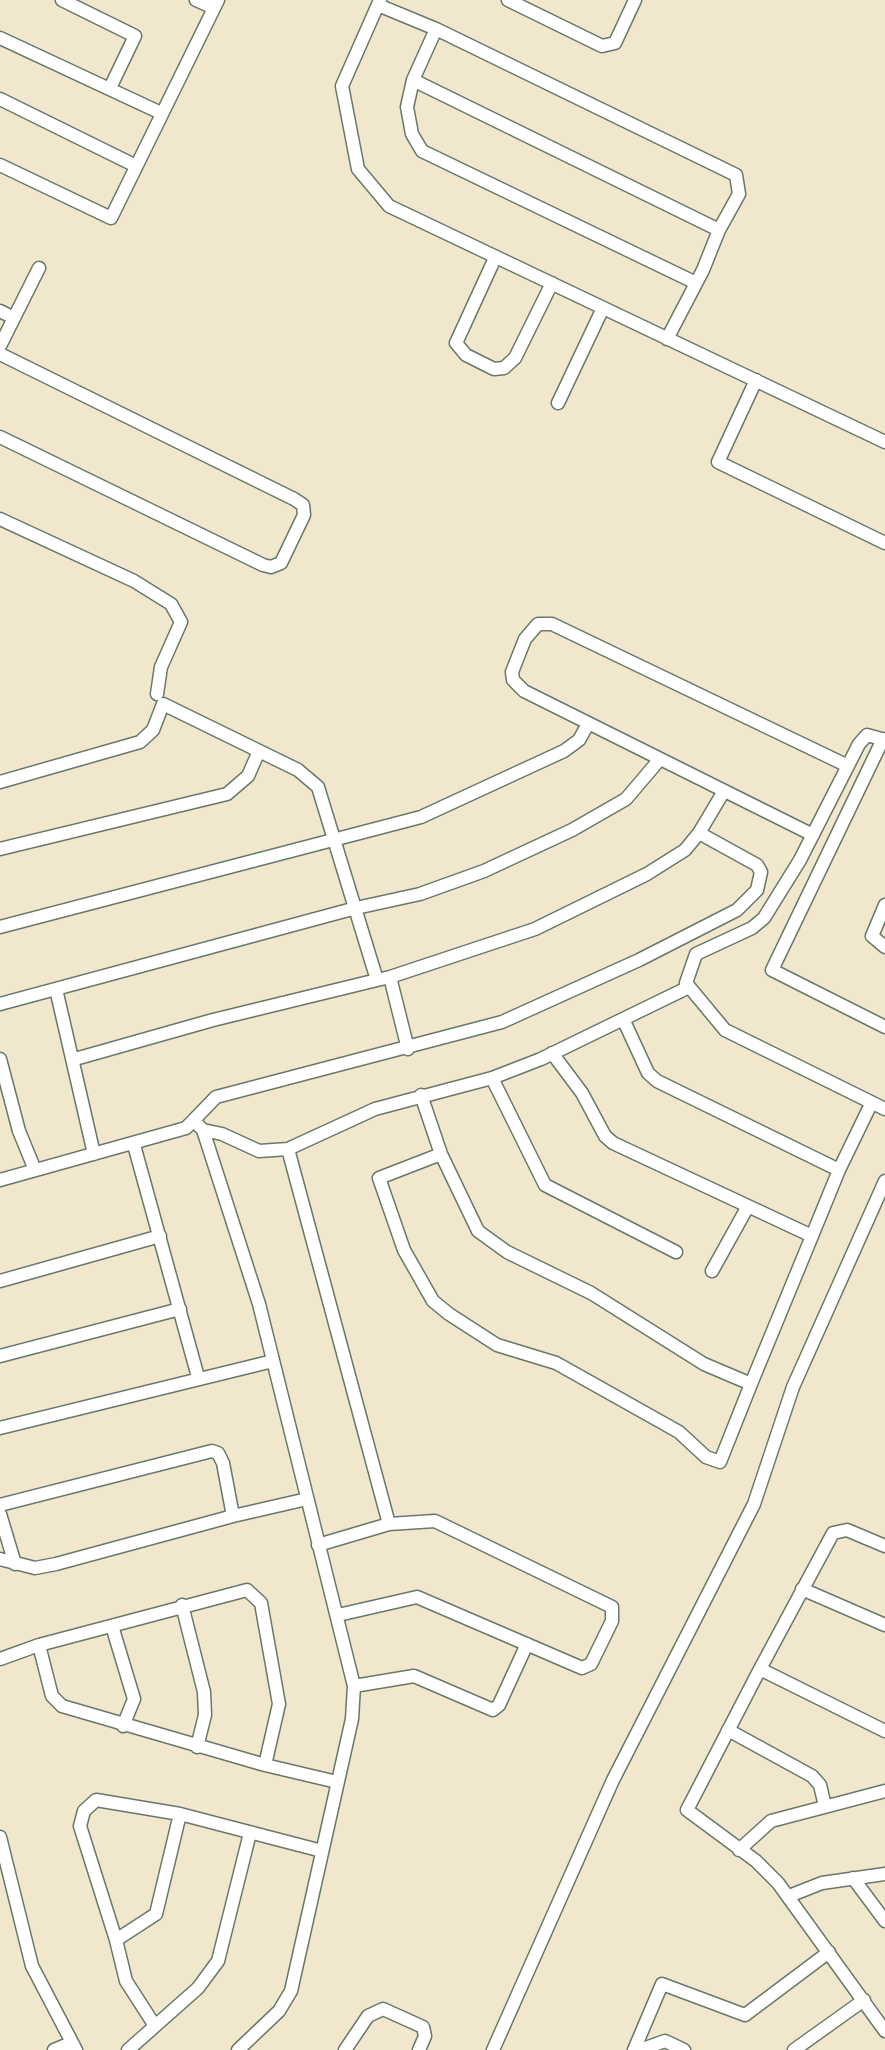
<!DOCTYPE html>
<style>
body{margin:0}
canvas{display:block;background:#f0e7cd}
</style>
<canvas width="885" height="2050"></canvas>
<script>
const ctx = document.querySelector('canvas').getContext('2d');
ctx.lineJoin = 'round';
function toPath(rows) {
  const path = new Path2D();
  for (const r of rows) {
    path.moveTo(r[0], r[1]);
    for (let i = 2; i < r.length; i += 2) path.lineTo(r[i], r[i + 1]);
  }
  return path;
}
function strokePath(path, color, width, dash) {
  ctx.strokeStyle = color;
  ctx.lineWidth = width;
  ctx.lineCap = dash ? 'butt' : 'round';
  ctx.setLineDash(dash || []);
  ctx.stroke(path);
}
const minor = toPath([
 [62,0,135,36,110,88],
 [196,0,214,8],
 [380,0,342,86,358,169,389,206,885,442],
 [508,0,602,46,615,43,635,0],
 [378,5,436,29],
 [0,38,161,113],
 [413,80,719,230],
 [0,99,136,166],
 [0,165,111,218,218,0],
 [495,258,456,343,466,355,494,369,504,368,515,358,552,283],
 [0,311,14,318],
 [667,339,703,270,719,230,739,194,736,175,436,29,413,80,407,107,412,134,422,151,696,283],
 [0,346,39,268],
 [0,354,294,499,303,505,304,515,281,563,271,567,263,565,0,437],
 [756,380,718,462,885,543],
 [558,403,603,308],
 [0,519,134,581,171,604,181,622,161,667,157,694],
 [883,739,772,970,885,1027],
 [885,740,867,735,859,744,800,860,764,918,752,928,696,954,686,983,725,1030,885,1109],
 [0,782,140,742,153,730,163,704,298,770,318,787,377,980,390,977,408,1049],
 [813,835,524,691,513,680,512,672,525,639,538,624,552,624,848,766],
 [0,849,227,794,248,776,259,751],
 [885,905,872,936,885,947],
 [0,927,421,817,564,751,579,740,588,724],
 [390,977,535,929,647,874,685,850,699,833,724,791],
 [56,989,94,1154],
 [0,1004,356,908,420,894,484,871,572,830,626,799,660,759],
 [624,1021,648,1073,657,1081,839,1170,871,1104],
 [552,1053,582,1093,605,1136,613,1143,812,1236,839,1170],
 [0,1059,19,1131,35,1170],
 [75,1059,213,1020,377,980],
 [492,1078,545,1185,676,1252],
 [421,1095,441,1154,478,1231,507,1252,591,1293,704,1364,751,1384,812,1236],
 [195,1122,203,1130,259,1304,354,1686,352,1719,291,1991,279,2011,238,2050],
 [203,1130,222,1134,259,1151,288,1149,375,1109,492,1078,541,1059,687,988],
 [134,1145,198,1377],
 [288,1149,389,1524],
 [441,1154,379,1178,404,1250,433,1301,449,1314,497,1345,556,1363,679,1432,706,1457,720,1462,751,1384],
 [0,1180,186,1128,216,1097,502,1022,639,960,737,910,757,890,761,872,757,865,699,833],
 [712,1271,747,1208],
 [0,1281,160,1236],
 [0,1356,180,1309],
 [0,1428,273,1361],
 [0,1505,212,1451,218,1453,223,1463,233,1516],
 [0,1514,15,1564],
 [318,1545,389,1524,435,1521,612,1607,612,1621,591,1664,582,1668,417,1597,338,1615],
 [885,1546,847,1530,833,1533,760,1669,885,1731],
 [0,1559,35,1568,56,1564,233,1516,307,1499],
 [802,1589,885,1625],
 [182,1605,204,1692,205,1715,197,1747],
 [112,1626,134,1699,123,1726],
 [39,1645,52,1696,62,1706,265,1765,337,1782],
 [0,1659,39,1645,247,1590,261,1603,279,1704,265,1765],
 [760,1669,687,1810,756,1861,778,1883,885,2031],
 [354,1686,414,1676,493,1710,499,1705,527,1644],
 [728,1730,812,1776,820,1785,825,1806],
 [180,1814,156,1914,116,1940,80,1826,84,1811,96,1800,180,1814,322,1851],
 [0,1837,32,1966,76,2050],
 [739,1850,771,1821,885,1791],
 [853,1878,885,1921],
 [789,1896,822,1883,885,1874],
 [116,1940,126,1981,155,2026],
 [54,2050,71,2043],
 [128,2050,198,1988,218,1961,250,1833],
 [345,2050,368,2016,383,2009,423,2027,425,2036,419,2050],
 [493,2050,613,1780,754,1504,793,1387,885,1181],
 [634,2050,662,1984,745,2015,829,1952],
 [640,2050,665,2041,684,2050],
 [794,2050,864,2000]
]);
strokePath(minor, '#68786a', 15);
strokePath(minor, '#fff', 12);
</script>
